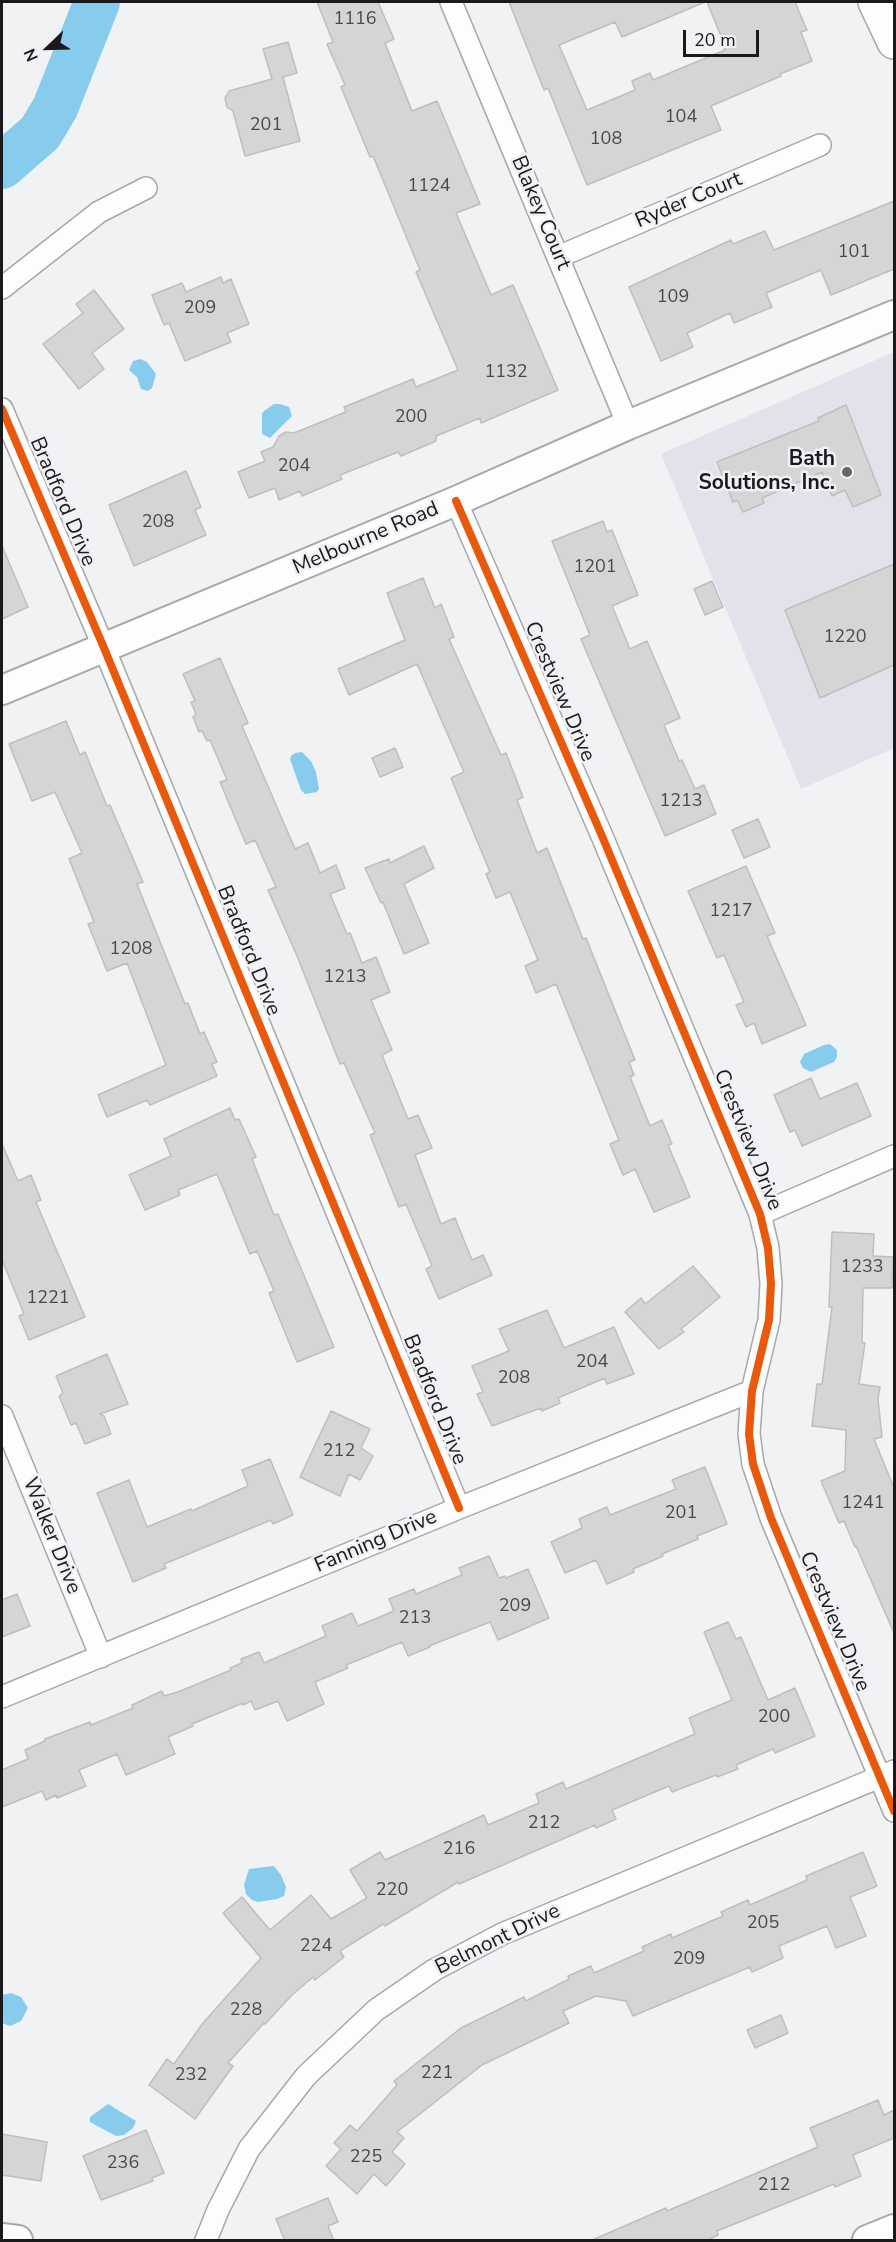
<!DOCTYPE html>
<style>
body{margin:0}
#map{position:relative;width:896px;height:2242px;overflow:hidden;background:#f1f2f4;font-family:"Nunito Sans",sans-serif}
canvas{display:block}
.frame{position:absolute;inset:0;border:3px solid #1a1a1c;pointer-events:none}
.north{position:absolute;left:18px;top:18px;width:60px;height:60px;-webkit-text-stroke:4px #f0f1f5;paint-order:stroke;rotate:247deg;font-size:16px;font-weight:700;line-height:24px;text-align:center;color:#1a1a1c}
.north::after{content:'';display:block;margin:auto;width:21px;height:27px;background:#1a1a1c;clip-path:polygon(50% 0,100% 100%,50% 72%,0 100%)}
.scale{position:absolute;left:683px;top:30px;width:76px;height:27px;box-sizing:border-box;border:3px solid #1a1a1c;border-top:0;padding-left:8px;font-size:18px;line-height:21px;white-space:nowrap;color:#1a1a1c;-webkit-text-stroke:4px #f0f1f5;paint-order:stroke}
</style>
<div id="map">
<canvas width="896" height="2242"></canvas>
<div class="frame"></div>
<div class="north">N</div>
<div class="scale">20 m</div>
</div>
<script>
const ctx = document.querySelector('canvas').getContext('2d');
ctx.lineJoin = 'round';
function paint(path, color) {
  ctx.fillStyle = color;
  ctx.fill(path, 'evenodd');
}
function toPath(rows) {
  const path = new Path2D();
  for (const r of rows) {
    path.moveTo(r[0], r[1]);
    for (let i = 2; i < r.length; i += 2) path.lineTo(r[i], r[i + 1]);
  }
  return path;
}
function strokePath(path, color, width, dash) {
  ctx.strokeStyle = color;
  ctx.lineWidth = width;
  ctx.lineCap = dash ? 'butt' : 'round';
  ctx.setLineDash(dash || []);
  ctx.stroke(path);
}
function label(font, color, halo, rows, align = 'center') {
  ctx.font = font + ' "Nunito Sans",sans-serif';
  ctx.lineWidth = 5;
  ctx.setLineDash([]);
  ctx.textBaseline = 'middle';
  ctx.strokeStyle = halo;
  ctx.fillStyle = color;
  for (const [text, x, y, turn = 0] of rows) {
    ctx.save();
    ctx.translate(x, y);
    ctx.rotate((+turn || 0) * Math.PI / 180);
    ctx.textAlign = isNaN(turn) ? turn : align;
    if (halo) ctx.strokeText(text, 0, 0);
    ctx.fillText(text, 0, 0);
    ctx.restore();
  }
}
paint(toPath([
 [894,352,894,748,801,789,661,454]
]), '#e2e3ea');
paint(toPath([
 [140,359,147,362,156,374,152,388,148,391,141,389,137,377,129,370,133,361],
 [274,404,280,404,289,407,292,416,270,438,262,434,262,414,264,411],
 [302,752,311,761,316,772,319,789,317,792,305,794,301,790,290,759,291,756,295,753],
 [830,1044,837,1050,837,1057,834,1062,811,1072,803,1068,800,1062,804,1054,824,1045],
 [274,1866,281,1875,286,1887,284,1896,277,1899,258,1902,252,1900,246,1894,244,1885,249,1869],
 [11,1993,21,1997,28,2008,21,2021,10,2026,2,2023,2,1995],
 [108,2104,136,2121,133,2128,124,2135,116,2136,90,2122,90,2117]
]), '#87ccec');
strokePath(toPath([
 [2,166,40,133,55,108,97,2]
]), '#87ccec', 46);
const building = toPath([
 [317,2,378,2,394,39,385,43,412,111,437,101,480,204,456,213,491,295,513,285,558,390,481,423,480,418,436,436,436,441,401,456,398,452,340,475,342,479,302,496,300,491,279,500,275,488,249,498,238,472,265,461,261,452,273,447,279,436,286,432,294,433,346,412,344,407,413,379,416,387,458,370,416,272,420,270,373,156,370,157,341,87,345,85,327,44,333,42,317,2],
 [509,2,705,2,622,37,615,22,559,45,587,110,635,90,632,81,650,73,653,80,725,50,721,42,723,41,707,2,795,2,807,30,801,32,812,61,780,74,781,76,711,106,721,130,587,185,548,88,544,90,509,2],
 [288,42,297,73,283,77,300,141,245,156,233,111,227,107,225,98,229,91,272,79,263,49,288,42],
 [894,201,894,269,831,295,821,270,766,293,772,307,734,323,730,313,687,333,693,347,661,361,629,287,731,240,733,244,765,231,774,250,894,201],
 [221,277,223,283,231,279,249,324,227,333,231,342,185,361,169,323,164,325,152,295,182,283,186,292,221,277],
 [94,290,124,329,92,353,104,369,79,389,43,344,83,313,76,304,94,290],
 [846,405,881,495,853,507,845,490,832,496,822,472,762,498,764,503,743,512,737,500,733,502,717,462,819,421,818,418,846,405],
 [186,471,201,507,195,510,206,535,134,566,109,505,186,471],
 [603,521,607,532,612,530,638,595,612,606,630,649,647,641,680,718,664,725,679,761,682,760,695,789,704,785,716,814,665,836,581,639,590,635,552,541,603,521],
 [2,546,28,607,2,619,2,546],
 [894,564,894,665,820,698,785,610,894,564],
 [423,578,435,608,441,604,454,637,449,639,501,755,506,753,523,797,517,800,537,853,547,848,583,939,586,938,635,1060,629,1062,634,1075,630,1077,650,1126,662,1120,672,1144,668,1145,690,1197,654,1212,635,1169,623,1175,610,1144,619,1140,556,984,536,993,525,966,538,960,510,892,496,898,486,874,490,872,451,778,464,772,417,664,349,695,338,669,405,640,387,593,423,578],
 [712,581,723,607,705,615,694,589,712,581],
 [220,658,248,723,242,726,295,849,308,843,320,873,336,865,345,888,330,894,347,934,350,933,362,963,376,957,390,992,371,1000,392,1050,382,1055,408,1119,418,1115,432,1148,415,1155,441,1224,455,1218,472,1260,483,1255,492,1275,439,1299,426,1269,432,1266,406,1204,399,1207,370,1135,375,1133,344,1063,340,1064,297,956,268,890,276,887,255,840,246,844,220,782,227,780,210,740,207,741,202,731,199,732,193,717,196,714,191,702,195,701,183,674,220,658],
 [66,721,80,755,85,752,107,806,110,805,143,882,137,884,185,1004,188,1003,200,1034,204,1032,217,1062,212,1064,217,1076,150,1105,147,1100,107,1117,98,1095,166,1065,127,963,107,971,88,924,94,922,69,859,82,853,55,792,32,801,9,744,66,721],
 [395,748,403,767,380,777,372,758,395,748],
 [758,819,770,847,744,858,732,830,758,819],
 [424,846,434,868,404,884,429,943,404,954,383,902,381,903,365,868,389,859,390,863,424,846],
 [746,866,775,933,767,936,806,1025,762,1044,754,1023,746,1027,736,1005,744,1002,724,955,717,958,688,891,746,866],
 [811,1078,820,1099,857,1083,871,1116,802,1146,795,1130,790,1132,774,1095,811,1078],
 [230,1108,235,1120,239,1119,256,1157,252,1159,274,1215,278,1214,334,1347,297,1362,269,1293,274,1291,257,1251,250,1254,217,1174,178,1190,180,1195,145,1210,129,1175,171,1156,164,1139,230,1108],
 [2,1144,18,1181,31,1175,41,1200,36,1202,85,1317,29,1340,19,1316,24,1314,2,1260,2,1144],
 [832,1232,874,1234,873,1256,893,1257,892,1288,863,1288,862,1343,865,1343,859,1384,880,1387,878,1399,882,1437,874,1439,894,1488,894,1633,856,1546,855,1547,844,1521,839,1523,821,1481,845,1471,846,1430,812,1426,817,1384,822,1384,832,1307,829,1307,832,1232],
 [693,1266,720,1297,681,1329,684,1332,659,1349,625,1312,641,1298,645,1304,693,1266],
 [547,1310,564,1348,614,1327,634,1374,607,1384,605,1378,558,1398,560,1403,542,1411,541,1408,492,1426,477,1394,483,1392,472,1366,509,1351,499,1329,547,1310],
 [107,1354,128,1404,100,1414,104,1416,111,1434,85,1444,76,1423,71,1425,59,1396,63,1393,56,1376,107,1354],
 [331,1411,370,1429,361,1448,373,1456,360,1480,349,1474,340,1496,300,1477,331,1411],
 [270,1459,293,1515,273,1524,271,1520,164,1564,166,1568,133,1582,97,1493,129,1480,147,1527,191,1509,192,1511,248,1486,242,1470,270,1459],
 [705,1467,727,1524,697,1536,698,1539,662,1554,663,1556,633,1569,634,1572,607,1584,596,1560,565,1573,551,1542,582,1528,579,1519,607,1507,610,1515,676,1489,672,1480,705,1467],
 [489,1556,499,1578,505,1576,506,1578,528,1569,549,1618,498,1640,490,1622,429,1646,430,1647,408,1656,402,1642,346,1665,348,1668,315,1682,324,1704,287,1721,278,1701,255,1710,251,1701,243,1705,243,1703,192,1724,193,1726,168,1737,175,1754,126,1775,117,1754,79,1770,86,1786,57,1798,56,1795,46,1800,42,1791,2,1807,2,1770,28,1759,25,1750,45,1741,45,1739,90,1722,91,1725,133,1708,132,1705,162,1691,164,1696,178,1692,231,1670,230,1668,242,1663,241,1659,259,1652,264,1663,326,1636,322,1626,352,1613,358,1626,394,1611,389,1599,414,1589,416,1594,462,1575,459,1568,489,1556],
 [17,1594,30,1626,2,1637,2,1600,17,1594],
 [728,1622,736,1639,741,1637,768,1700,795,1688,815,1736,775,1753,773,1749,736,1765,738,1769,717,1777,716,1775,672,1792,669,1786,612,1810,616,1819,596,1828,595,1825,459,1884,458,1882,385,1926,383,1924,340,1951,344,1957,315,1980,313,1977,292,1995,265,2024,264,2023,228,2063,233,2066,195,2119,149,2085,167,2059,174,2064,203,2023,261,1958,223,1913,242,1897,270,1930,311,1895,331,1919,367,1898,350,1870,380,1852,385,1860,484,1815,488,1825,539,1803,536,1794,563,1782,566,1789,695,1734,689,1718,732,1700,704,1632,728,1622],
 [863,1852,877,1886,850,1897,866,1936,836,1948,827,1926,779,1946,783,1958,752,1972,750,1967,633,2016,626,2001,596,1996,563,2011,569,2023,482,2065,397,2132,404,2138,392,2152,405,2164,386,2186,374,2174,357,2194,326,2166,341,2149,334,2143,350,2125,357,2131,397,2085,394,2081,461,2028,524,1997,526,2001,569,1979,568,1976,591,1966,594,1973,644,1951,642,1947,671,1934,672,1938,723,1916,721,1912,748,1900,750,1905,807,1880,806,1876,863,1852],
 [781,2015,788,2033,755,2048,747,2030,781,2015],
 [878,2100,884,2115,894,2110,894,2138,853,2155,861,2176,835,2187,834,2184,717,2231,718,2235,706,2241,590,2241,666,2208,667,2211,818,2147,810,2128,878,2100],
 [146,2130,164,2173,152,2178,153,2181,101,2200,83,2156,146,2130],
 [2,2134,47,2142,41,2181,2,2175,2,2134],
 [328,2198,338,2222,328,2226,334,2241,285,2241,276,2219,328,2198]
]);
paint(building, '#d6d5d6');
strokePath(building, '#bebebf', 1.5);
const street = toPath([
 [451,2,628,425],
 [558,257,820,145],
 [2,288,99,212,146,188],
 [2,409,104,648,459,1508],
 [456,501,602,836,760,1214,768,1248,771,1284,769,1320,752,1391,749,1434,753,1464,771,1518,894,1811],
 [760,1214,894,1156],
 [2,1416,101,1657],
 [2,1697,459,1508,752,1391],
 [206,2240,218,2210,249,2149,306,2076,376,2010,434,1970,502,1934,894,1771]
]);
const secondary = toPath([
 [2,690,456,501,628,425,894,315],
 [2,2238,18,2240],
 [867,2240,894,2229]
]);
const primary = toPath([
 [875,2,894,42]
]);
strokePath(street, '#a7a8a9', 24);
strokePath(secondary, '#a7a8a9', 32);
strokePath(primary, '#a7a8a9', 36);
strokePath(street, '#fdfdfd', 21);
strokePath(secondary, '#fdfdfd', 28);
strokePath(primary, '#fdfdfd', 33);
strokePath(toPath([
 [2,409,104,648,459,1508],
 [456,501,602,836,760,1214,768,1248,771,1284,769,1320,752,1391,749,1434,753,1464,771,1518,894,1811]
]), '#e8590c', 8);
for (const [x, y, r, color] of [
 [847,472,6,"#656668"]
]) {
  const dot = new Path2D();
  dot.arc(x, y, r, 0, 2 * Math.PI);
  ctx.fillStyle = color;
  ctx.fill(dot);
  strokePath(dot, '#f0f1f5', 2);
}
label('18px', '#49494a', null, [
 ["1116",355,20],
 ["104",681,118],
 ["201",266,126],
 ["108",606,140],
 ["1124",429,187],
 ["101",854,253],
 ["109",673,298],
 ["209",200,309],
 ["1132",506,373],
 ["200",411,418],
 ["204",294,467],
 ["208",158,523],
 ["1201",595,568],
 ["1220",845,638],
 ["1213",681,802],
 ["1217",731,912],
 ["1208",131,950],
 ["1213",345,978],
 ["1233",862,1268],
 ["1221",48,1299],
 ["204",592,1363],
 ["208",514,1379],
 ["212",339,1452],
 ["1241",863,1504],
 ["201",681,1514],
 ["209",515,1607],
 ["213",415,1619],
 ["200",774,1718],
 ["212",544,1824],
 ["216",459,1850],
 ["220",392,1891],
 ["205",763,1924],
 ["224",316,1947],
 ["209",689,1960],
 ["228",246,2011],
 ["221",437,2074],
 ["232",191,2076],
 ["225",366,2158],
 ["236",123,2164],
 ["212",774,2186]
]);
label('21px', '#1a1a1c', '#f0f1f5', [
 ["Ryder Court",689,201,-23],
 ["Blakey Court",540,213,67],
 ["Bradford Drive",62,502,67],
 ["Melbourne Road",366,539,-23],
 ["Crestview Drive",559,692,67],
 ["Bradford Drive",248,951,68],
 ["Crestview Drive",747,1140,68],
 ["Bradford Drive",434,1400,68],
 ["Walker Drive",51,1536,68],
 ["Fanning Drive",376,1542,-23],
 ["Crestview Drive",834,1622,67],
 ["Belmont Drive",498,1940,-26]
]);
label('bold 21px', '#1a1a1c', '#f0f1f5', [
 ["Bath",835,460],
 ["Solutions, Inc.",835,484]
], 'right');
</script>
